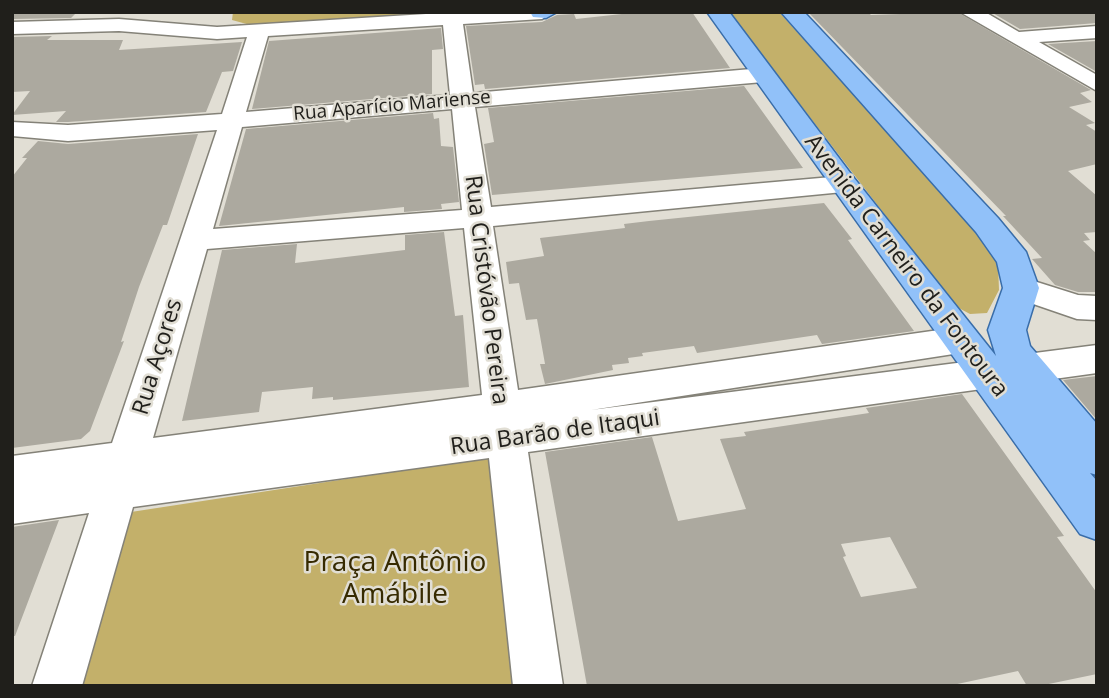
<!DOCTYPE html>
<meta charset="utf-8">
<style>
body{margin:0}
#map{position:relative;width:1109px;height:698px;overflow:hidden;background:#e1ded4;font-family:"Open Sans",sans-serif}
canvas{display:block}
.frame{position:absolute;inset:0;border:14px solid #201f1b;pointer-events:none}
</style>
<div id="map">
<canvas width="1109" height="698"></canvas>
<div class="frame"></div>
</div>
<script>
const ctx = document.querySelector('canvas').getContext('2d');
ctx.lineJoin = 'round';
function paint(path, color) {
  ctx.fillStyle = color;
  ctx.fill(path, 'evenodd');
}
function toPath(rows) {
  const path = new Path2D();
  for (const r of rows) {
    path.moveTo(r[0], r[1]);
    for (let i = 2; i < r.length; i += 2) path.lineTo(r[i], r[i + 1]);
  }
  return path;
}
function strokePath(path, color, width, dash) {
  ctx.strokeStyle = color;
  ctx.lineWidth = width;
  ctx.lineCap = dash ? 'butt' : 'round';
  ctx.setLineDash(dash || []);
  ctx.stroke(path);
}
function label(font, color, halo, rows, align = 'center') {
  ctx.font = font + ' "Open Sans",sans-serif';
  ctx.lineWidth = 5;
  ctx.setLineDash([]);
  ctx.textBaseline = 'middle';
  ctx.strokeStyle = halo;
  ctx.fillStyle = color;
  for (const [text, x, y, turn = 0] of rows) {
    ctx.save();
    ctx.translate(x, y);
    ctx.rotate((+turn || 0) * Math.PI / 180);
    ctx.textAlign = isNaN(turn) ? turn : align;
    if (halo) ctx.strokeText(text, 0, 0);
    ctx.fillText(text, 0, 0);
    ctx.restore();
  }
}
paint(toPath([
 [233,12,439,12,254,26,232,20],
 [729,12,779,12,975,229,998,263,999,290,987,313,970,314,955,306],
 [489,457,515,686,80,686,131,512]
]), '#c3b06a');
paint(toPath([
 [12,12,77,12,71,18,12,19],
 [640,12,692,12,730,68,485,89,484,84,475,85,466,26,542,22,557,15,574,14,576,19],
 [808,12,868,12,871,15,957,12,1091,90,1080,93,1092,102,1069,107,1095,123,1086,125,1097,132,1097,164,1068,171,1097,196,1097,232,1084,233,1090,240,1083,241,1097,254,1097,292,1078,292,1055,285,1032,259,1042,258,1003,216,1006,216],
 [991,12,1097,12,1097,23,1020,29],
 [441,28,443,49,432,50,432,94,252,109,269,41],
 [52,36,47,40,123,40,119,50,242,42,233,71,222,72,206,112,68,122,56,122,66,111,12,115,30,91,12,92,12,37],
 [1097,41,1097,72,1048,44],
 [744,86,803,168,492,195,484,144,494,142,488,108],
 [433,113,434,119,439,118,441,146,453,147,459,202,441,204,442,209,404,212,404,207,219,226,246,129],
 [198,134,167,225,163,225,139,287,121,342,124,341,90,431,81,439,12,448,12,177,27,158,22,158,38,141,68,144],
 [824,203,852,239,848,240,914,331,822,344,817,335,697,353,694,346,642,353,643,356,628,358,629,363,612,365,613,370,545,384,540,364,545,364,537,319,526,320,519,283,509,284,506,262,544,256,540,238,625,228,624,224,649,221],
 [444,232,455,316,463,315,469,387,333,400,333,397,312,399,313,387,262,392,259,412,182,421,222,250,297,244,295,263,405,250,405,235],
 [1097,376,1097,420,1063,380],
 [962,394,1064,536,1057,537,1097,593,1097,674,1039,686,1027,686,1018,671,948,686,587,686,545,452,652,437,678,521,746,509,720,439,746,436,744,432,869,413,866,408],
 [890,537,917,588,861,597,843,557,846,556,841,544],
 [59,520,15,636,12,636,12,527]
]), '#aca99f');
const minor = toPath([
 [458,12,552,13,542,19,463,24,473,93,763,68,774,75,763,82,475,107,491,207,843,176,853,178,857,184,853,190,843,192,493,226,518,390,960,327,972,331,977,340,972,349,960,353,591,410,1097,345,1097,373,528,452,563,686,513,686,489,458,133,507,82,686,32,686,89,513,12,524,12,456,112,443,217,130,68,141,12,136,12,122,68,125,222,114,247,37,217,39,119,31,12,34,12,22,119,19,217,27,458,12],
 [443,25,450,95,246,112,268,36,443,25],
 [452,109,462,210,213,229,242,127,452,109],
 [464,228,482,395,153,438,207,249,464,228],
 [960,12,985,12,1019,32,1097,26,1097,38,1039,42,1097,75,1097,91,960,12],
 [1021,277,1078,295,1097,296,1097,320,1077,319,1010,296,1005,288,1010,280,1021,277]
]);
const major = toPath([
 [530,12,557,12,546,18,533,17,530,12],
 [707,12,729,12,854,178,996,356,988,330,1003,288,997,262,976,232,781,12,804,12,998,218,1026,252,1039,288,1026,330,1030,346,1097,424,1097,475,1090,473,1097,481,1097,540,1080,534,707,12]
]);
strokePath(minor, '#848278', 3);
strokePath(major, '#396da9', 3);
paint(minor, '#fff');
paint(major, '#91c1f9');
label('19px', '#201f1b', '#e1ded4', [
 ["Rua Aparício Mariense",392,106,-5]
]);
label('23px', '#201f1b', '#e1ded4', [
 ["Avenida Carneiro da Fontoura",906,266,53],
 ["Rua Cristóvão Pereira",486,290,83],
 ["Rua Açores",158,357,-73],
 ["Rua Barão de Itaqui",555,433,-8]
]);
label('28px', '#362a00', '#e1ded4', [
 ["Praça Antônio",395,563],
 ["Amábile",395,595]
]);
</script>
